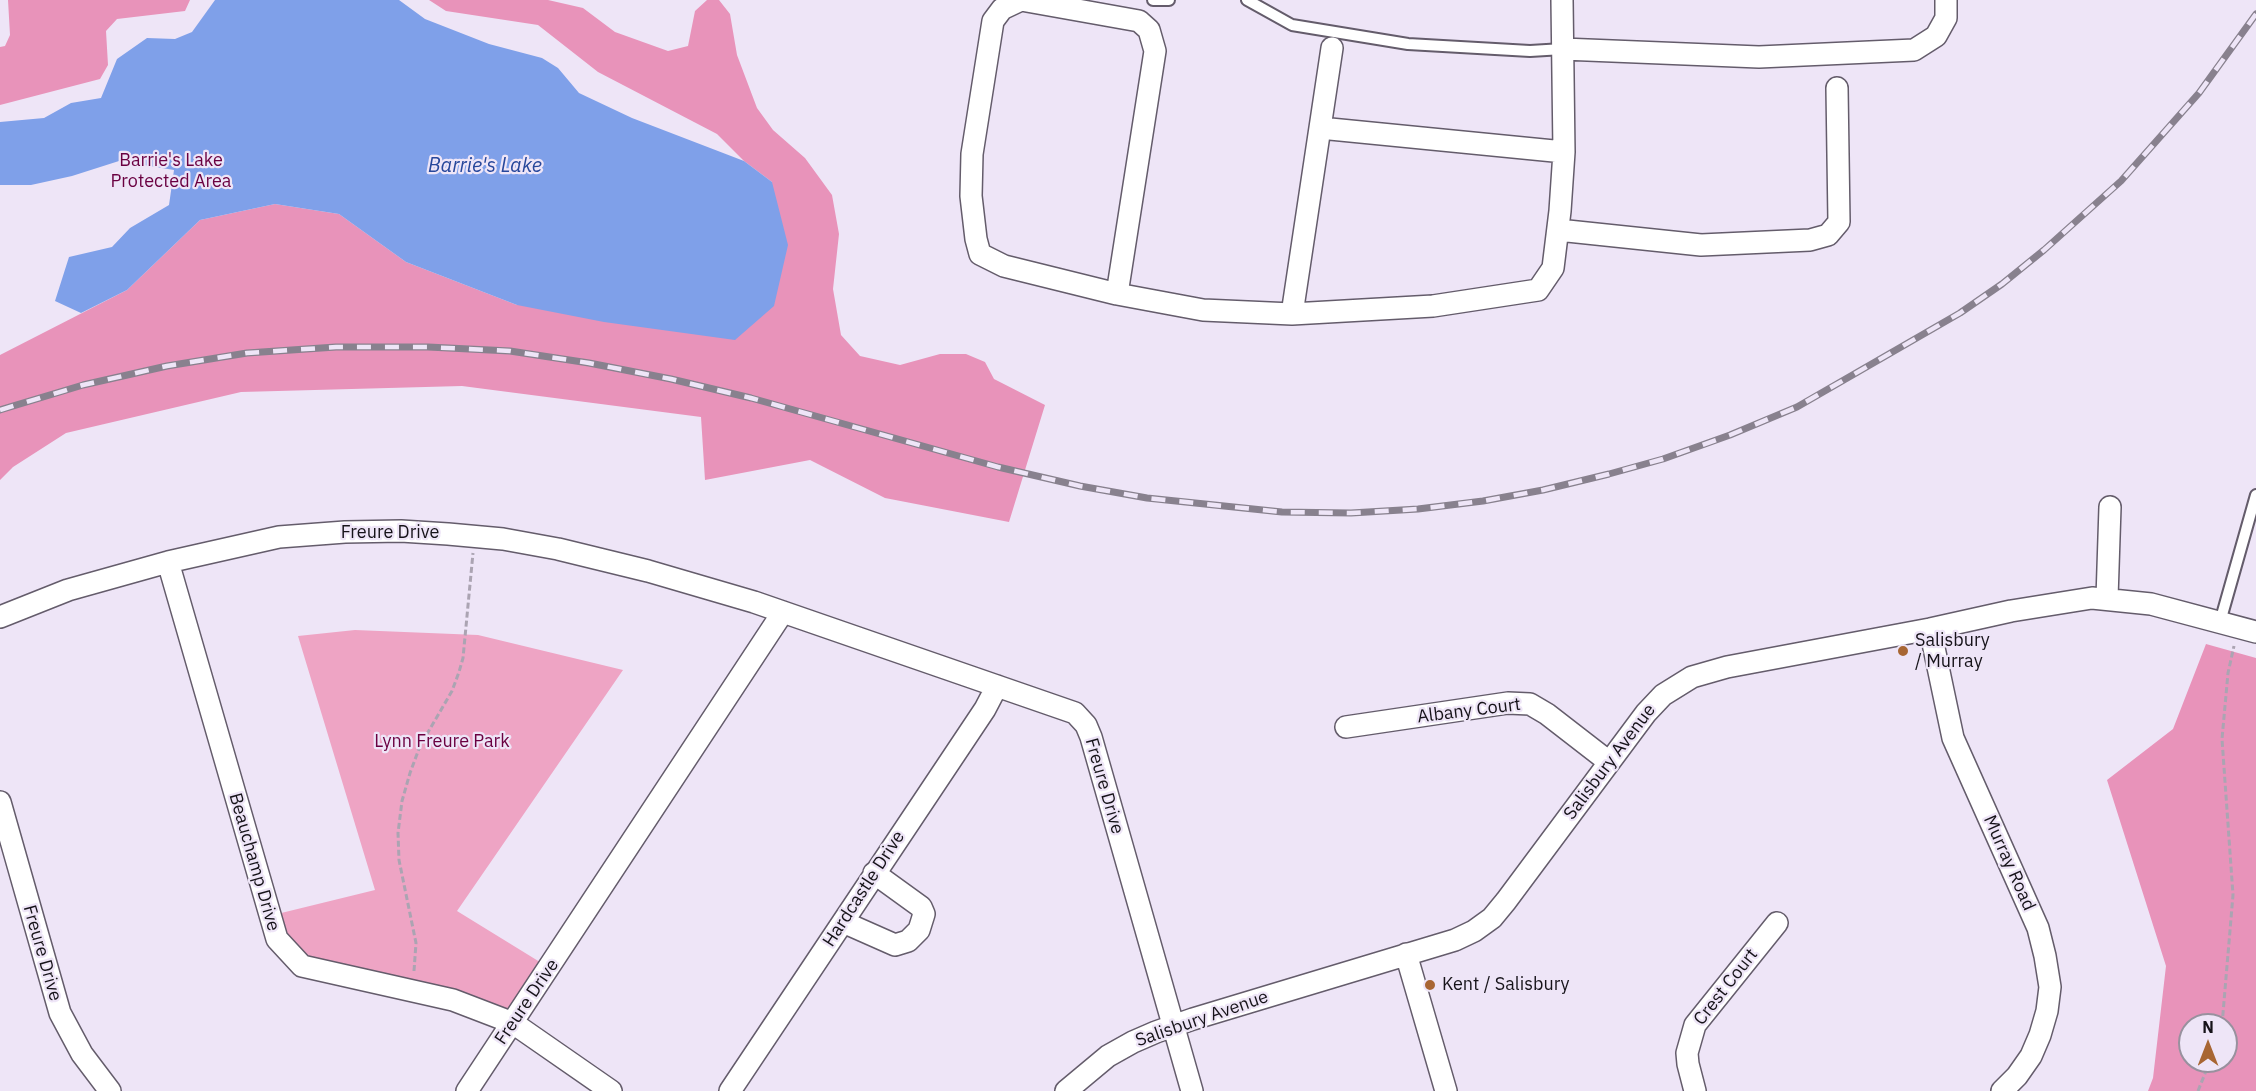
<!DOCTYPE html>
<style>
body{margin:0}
#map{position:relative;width:2256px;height:1091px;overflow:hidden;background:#eee5f7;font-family:"IBM Plex Sans",sans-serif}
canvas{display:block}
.north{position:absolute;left:2178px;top:1013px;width:60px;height:60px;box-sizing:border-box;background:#eee5f7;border:2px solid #98919e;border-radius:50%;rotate:0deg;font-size:16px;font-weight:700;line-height:24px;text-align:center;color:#161319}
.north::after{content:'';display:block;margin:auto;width:21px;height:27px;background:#a86633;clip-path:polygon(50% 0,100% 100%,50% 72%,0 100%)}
</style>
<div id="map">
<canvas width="2256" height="1091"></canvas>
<div class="north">N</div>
</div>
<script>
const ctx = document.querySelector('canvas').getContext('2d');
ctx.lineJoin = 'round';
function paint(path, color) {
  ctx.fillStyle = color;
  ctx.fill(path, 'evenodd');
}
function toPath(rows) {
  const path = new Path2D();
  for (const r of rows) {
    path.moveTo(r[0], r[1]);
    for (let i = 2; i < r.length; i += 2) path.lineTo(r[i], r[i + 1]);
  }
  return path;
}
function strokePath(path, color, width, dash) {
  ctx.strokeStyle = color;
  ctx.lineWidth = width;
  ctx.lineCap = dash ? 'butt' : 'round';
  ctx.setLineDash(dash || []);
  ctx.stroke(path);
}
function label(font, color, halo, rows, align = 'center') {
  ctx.font = font + ' "IBM Plex Sans",sans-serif';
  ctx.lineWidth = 4.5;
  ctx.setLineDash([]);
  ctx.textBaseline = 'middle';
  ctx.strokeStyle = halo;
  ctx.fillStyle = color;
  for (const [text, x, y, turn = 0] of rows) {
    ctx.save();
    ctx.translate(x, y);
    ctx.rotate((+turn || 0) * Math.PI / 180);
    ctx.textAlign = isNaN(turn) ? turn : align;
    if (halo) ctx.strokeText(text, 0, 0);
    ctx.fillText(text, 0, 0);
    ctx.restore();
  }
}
paint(toPath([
 [355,630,478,635,623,670,457,911,548,967,511,1020,322,965,288,947,269,916,375,890,298,636]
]), '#eea4c4');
paint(toPath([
 [8,0,190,0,185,11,117,19,106,31,108,65,100,79,0,105,0,47,5,46,10,35],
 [429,0,548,0,583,8,615,32,668,51,688,46,695,11,707,0,719,0,730,14,737,55,757,108,773,130,805,158,832,195,839,234,833,289,841,335,860,356,900,365,940,354,966,354,985,362,994,379,1045,405,1009,522,885,498,810,460,705,480,701,417,462,386,241,392,66,433,13,467,0,480,0,355,127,290,200,220,275,204,339,214,406,262,517,305,772,182,744,161,717,134,598,72,538,25,446,11],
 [2206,644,2256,658,2256,1091,2148,1091,2153,1078,2166,966,2107,780,2173,729],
 [2190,1025,2226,1025,2226,1061,2190,1061]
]), '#e893ba');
paint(toPath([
 [215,0,399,0,425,19,489,44,542,58,558,68,579,93,632,118,744,161,772,182,788,245,774,306,735,340,604,322,517,305,406,262,339,214,275,204,200,220,127,290,81,313,55,301,69,257,112,247,130,228,169,205,174,170,119,161,72,176,31,185,0,185,0,122,44,118,71,103,101,98,117,59,147,38,175,39,192,32]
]), '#7fa0e9');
const service = toPath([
 [1153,0,1169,0],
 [1247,0,1292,25,1408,44,1530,51,1563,49],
 [2220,622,2256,495]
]);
const minor = toPath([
 [1563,49,1759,57,1914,50,1936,36,1946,18,1946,0],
 [1320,128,1564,152],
 [1558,230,1701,245,1810,240,1828,235,1839,222,1837,88],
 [1117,294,1155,51,1149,30,1139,21,1021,0,1002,9,993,21,972,154,971,196,976,239,980,254,1004,266,1117,294,1203,310,1292,314,1433,306,1538,290,1553,268,1560,211,1564,152,1562,0],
 [1292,314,1332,48],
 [168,562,277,939,302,966,453,1000,513,1023,611,1091],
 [2107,598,2110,507],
 [0,617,68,590,168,562,279,537,345,532,401,531,448,534,503,539,558,549,648,571,754,602,1075,713,1086,725,1091,737,1192,1091],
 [1930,629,1953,738,2038,928,2045,956,2050,987,2047,1011,2040,1035,2031,1056,2017,1076,2002,1091],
 [1346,727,1508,703,1530,704,1547,714,1609,762],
 [0,802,60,1013,82,1054,110,1091],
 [843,922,895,945,908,941,919,930,924,914,921,907,874,873],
 [1406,954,1446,1091],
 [467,1091,783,612],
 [730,1091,985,709,997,686],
 [1066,1091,1108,1056,1133,1042,1156,1032,1193,1019,1455,940,1474,931,1492,918,1506,901,1646,713,1663,695,1692,677,1727,667,1930,629,2011,611,2092,598,2151,604,2256,632],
 [1695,1091,1688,1064,1687,1053,1695,1025,1777,923]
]);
strokePath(service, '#645c6b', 14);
strokePath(minor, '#645c6b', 24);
strokePath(toPath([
 [414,971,416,943,399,860,398,833,402,801,410,773,420,746,452,691,459,672,463,658,473,553],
 [2222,1025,2233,895,2222,739,2228,673,2234,646],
 [2198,1091,2210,1061]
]), '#aba4b2', 3, [6, 3]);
strokePath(service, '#fff', 10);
strokePath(minor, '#fff', 21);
const rail = toPath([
 [0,410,83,385,167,366,247,353,336,347,428,347,510,351,589,363,671,379,751,398,998,467,1080,486,1147,498,1282,512,1351,513,1418,509,1483,501,1543,490,1609,474,1663,459,1730,435,1797,407,1960,313,2002,284,2044,250,2121,181,2199,93,2256,14]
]);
strokePath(rail, '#88818e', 7);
strokePath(rail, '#eee5f7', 4.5, [14]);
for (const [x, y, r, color] of [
 [1903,651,6,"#a86633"],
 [1430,985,6,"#a86633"]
]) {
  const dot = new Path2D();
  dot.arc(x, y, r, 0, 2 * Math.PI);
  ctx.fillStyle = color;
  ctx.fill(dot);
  strokePath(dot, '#eee5f7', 2);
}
label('18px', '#6a0041', '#eee5f7', [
 ["Barrie's Lake",171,161],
 ["Protected Area",171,182],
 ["Lynn Freure Park",442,742]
]);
label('18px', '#161319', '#eee5f7', [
 ["Freure Drive",390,533],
 ["Albany Court",1469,711,-7],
 ["Salisbury Avenue",1610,762,-53],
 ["Freure Drive",1104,786,74],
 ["Beauchamp Drive",254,862,74],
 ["Murray Road",2009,863,66],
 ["Hardcastle Drive",864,889,-57],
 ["Freure Drive",42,953,74],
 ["Crest Court",1726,987,-52],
 ["Freure Drive",527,1002,-56],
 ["Salisbury Avenue",1202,1019,-19]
]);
label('18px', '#161319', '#eee5f7', [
 ["Salisbury",1915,641],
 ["/ Murray",1915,662],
 ["Kent / Salisbury",1442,985]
], 'left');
label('italic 20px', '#27479b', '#eee5f7', [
 ["Barrie's Lake",485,166]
]);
</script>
